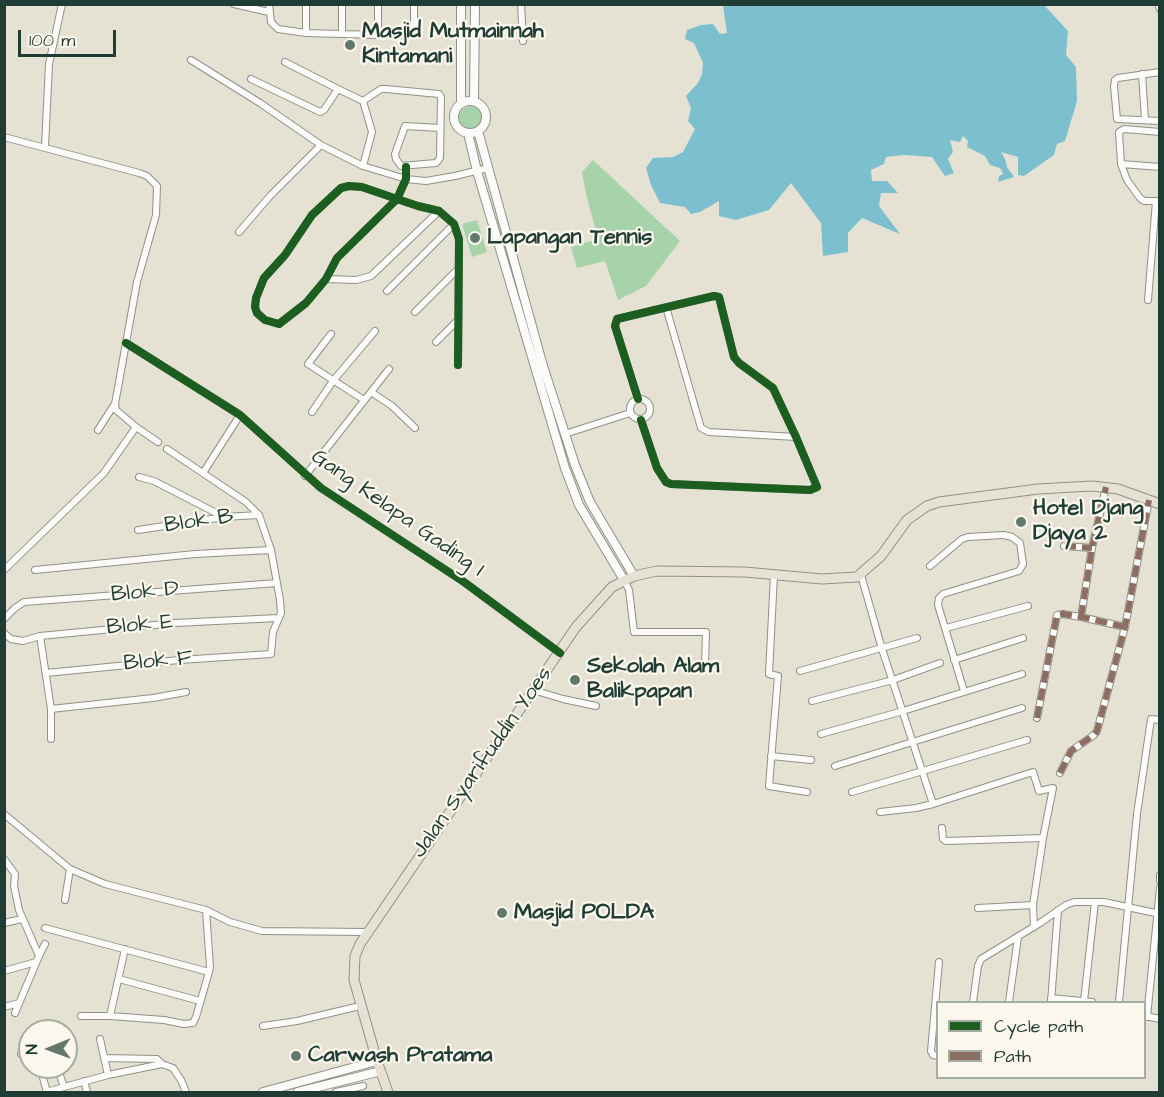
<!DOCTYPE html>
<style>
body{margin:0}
#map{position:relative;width:1164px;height:1097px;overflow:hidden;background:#e5e2d4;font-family:"Architects Daughter",sans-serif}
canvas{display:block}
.frame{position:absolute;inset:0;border:6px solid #1f3d34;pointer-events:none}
.legend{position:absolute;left:936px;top:1001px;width:210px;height:78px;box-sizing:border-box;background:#fbf7ec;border:2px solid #a3ada2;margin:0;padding:8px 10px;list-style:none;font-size:18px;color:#1f3d34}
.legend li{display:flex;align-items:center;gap:12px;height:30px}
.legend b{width:30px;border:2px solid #a3ada2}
.north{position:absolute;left:18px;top:1019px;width:60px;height:60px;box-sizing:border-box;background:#fbf7ec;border:2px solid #a3ada2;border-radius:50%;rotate:269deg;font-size:16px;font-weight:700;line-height:24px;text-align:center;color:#1f3d34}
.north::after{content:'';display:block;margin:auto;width:21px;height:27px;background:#64776c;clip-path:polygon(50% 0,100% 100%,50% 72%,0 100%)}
.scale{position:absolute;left:18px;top:30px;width:98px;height:27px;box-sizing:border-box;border:3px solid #1f3d34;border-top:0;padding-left:8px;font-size:18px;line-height:21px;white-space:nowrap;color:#1f3d34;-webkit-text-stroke:4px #fbf7ec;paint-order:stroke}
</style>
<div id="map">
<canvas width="1164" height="1097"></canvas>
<div class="frame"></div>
<ul class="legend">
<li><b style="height:8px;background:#1b5e20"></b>Cycle path</li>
<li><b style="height:8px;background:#8d6e63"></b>Path</li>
</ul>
<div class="north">N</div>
<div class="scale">100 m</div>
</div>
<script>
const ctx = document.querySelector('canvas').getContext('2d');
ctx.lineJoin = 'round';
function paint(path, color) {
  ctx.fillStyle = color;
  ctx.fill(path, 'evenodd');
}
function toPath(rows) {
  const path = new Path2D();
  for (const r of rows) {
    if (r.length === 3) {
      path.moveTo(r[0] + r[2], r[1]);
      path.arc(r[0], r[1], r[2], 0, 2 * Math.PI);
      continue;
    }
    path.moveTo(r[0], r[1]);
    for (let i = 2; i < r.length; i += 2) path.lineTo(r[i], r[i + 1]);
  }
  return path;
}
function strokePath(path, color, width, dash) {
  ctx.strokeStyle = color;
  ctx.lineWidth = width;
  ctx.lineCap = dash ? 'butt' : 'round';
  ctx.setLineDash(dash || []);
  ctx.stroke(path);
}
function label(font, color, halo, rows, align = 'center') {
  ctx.font = font + ' "Architects Daughter",sans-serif';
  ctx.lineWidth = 4.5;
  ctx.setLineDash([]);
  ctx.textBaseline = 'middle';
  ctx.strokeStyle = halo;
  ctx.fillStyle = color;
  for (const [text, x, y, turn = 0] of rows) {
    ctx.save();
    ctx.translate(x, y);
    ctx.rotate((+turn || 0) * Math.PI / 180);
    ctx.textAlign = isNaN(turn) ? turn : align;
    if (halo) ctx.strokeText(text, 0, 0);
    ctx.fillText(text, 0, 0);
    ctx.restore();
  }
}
paint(toPath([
 [471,118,12],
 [593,160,680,241,646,286,618,300,605,261,577,268,571,247,598,239,586,194,582,172],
 [477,220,487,252,472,257,462,224]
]), '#a7d3ab');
paint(toPath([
 [723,5,1044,5,1068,31,1066,55,1076,67,1077,101,1065,141,1057,144,1054,155,1024,176,1018,175,1018,157,1001,152,1005,159,1007,167,1014,177,998,182,999,176,1003,174,1000,168,990,165,985,156,967,147,968,141,963,136,960,142,950,140,953,152,948,159,954,173,945,176,932,157,904,155,886,157,884,164,871,170,872,181,887,181,898,193,881,193,879,206,900,234,862,218,848,233,848,252,823,256,821,223,791,183,769,210,736,220,719,216,719,201,700,212,691,214,685,207,660,203,651,185,646,168,653,158,673,157,683,152,695,129,688,121,691,108,686,96,698,83,702,74,703,63,694,43,685,39,687,30,701,25,713,24,720,34,727,33]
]), '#7cc0d0');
const minor = toPath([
 [234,4,269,12],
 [269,4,271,22,278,29,306,33,378,35,411,34,414,29,414,4],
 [306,4,306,33],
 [378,4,378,35],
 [521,4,523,41],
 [1158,4,1160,9],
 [342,33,342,4],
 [191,60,260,103,321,145,270,196,239,232],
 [285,62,338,89],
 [1160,72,1118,78,1115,80,1114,86,1117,119,1160,121],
 [1142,74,1145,120],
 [251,79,320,112,324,110,338,89,363,101,372,132,363,166],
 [363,101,381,89,386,89,439,94,441,97,440,158,436,163,401,166,396,159,395,154,405,126,440,128],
 [4,137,139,173,147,176,157,186,156,215,137,282,115,404,116,410,136,427,158,442],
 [321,145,363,166,406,179,426,181,455,176,488,168],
 [45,147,49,64,62,4],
 [1121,164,1160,167],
 [406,167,406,179,397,199,337,258,326,279,306,303,279,324,265,320,257,313,255,307,256,298,264,278,285,255,312,215,341,188,349,186,362,187,397,199,418,206,439,211,454,224,459,239,458,365],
 [326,279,356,280,371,276,439,211],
 [387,291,454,224],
 [1148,300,1156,201,1144,201,1140,198,1127,180,1121,164,1119,132,1124,129,1160,132],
 [666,307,701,428,709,432,796,437],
 [415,312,458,269],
 [331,334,308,364,364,400],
 [436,342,457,321],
 [126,343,240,415,321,488,464,582,560,653],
 [371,392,392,406,415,428],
 [640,409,10],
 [638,399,615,326,617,319,714,296,719,297,734,357,739,363,773,388,796,437,817,487,810,490,671,484,666,482,657,468,641,420],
 [312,412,333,381,375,331],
 [98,430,114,405],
 [565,434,630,413],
 [203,473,240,415],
 [305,476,389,369],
 [139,477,154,481,224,517],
 [138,530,224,517,259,515],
 [1064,546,1092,548],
 [930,566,962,539,968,537,1004,535,1012,537,1020,543,1023,564,1019,571,943,594,939,598,938,605,964,691],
 [4,570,104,473,136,427],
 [35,570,195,554,271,550],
 [774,575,769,674,778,676,769,786,807,792],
 [861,575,882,649,933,804,916,808,880,812],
 [624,580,629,590,634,632,706,632,705,665],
 [1081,617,1092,548,1106,487],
 [4,619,15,608,24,602,277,583],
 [946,628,1028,606],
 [4,633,11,639,23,641,40,636,175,623,278,618],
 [40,636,51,709,51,739],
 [954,660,1023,638],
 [800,671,917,638],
 [46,673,179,660,271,654,273,632,281,613,280,600,271,550,259,515,246,502,167,449],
 [533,690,563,699,596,706],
 [812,701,893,680,940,663],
 [51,709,153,698,186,692],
 [1037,718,1057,615,1063,614,1081,617,1125,627],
 [821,734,903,711,1022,674],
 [771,756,811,760],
 [835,766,1022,708],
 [1060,773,1071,751,1094,735,1097,731,1125,627,1149,500],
 [852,792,1027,740],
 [933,804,1033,772,1039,791,1053,788,1043,838,1033,905,1034,927],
 [4,814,70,869,105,884,206,910,210,967,209,972,45,928],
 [942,828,943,839,946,841,1043,838],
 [4,859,15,874,14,886,19,910,39,956,15,1013],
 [1160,875,1160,881],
 [65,900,70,869],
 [978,908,1033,905],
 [206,910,230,922,262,931,367,932],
 [4,923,22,919],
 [125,949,110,1016,164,1020,184,1024,193,1023,196,1017,209,972],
 [39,956,45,944],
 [4,971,36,962],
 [119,979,200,1001],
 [1051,998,1092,1002],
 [1084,1001,1095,902],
 [973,1002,978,966,981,959,1040,923,1066,905,1074,902,1104,902,1160,914],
 [1009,1002,1018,937],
 [1051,1002,1058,910],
 [1119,1002,1137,814,1151,719,1160,720],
 [4,1007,19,1003],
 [81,1016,110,1016],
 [1145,1016,1160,1019],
 [1147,1017,1160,888],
 [263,1026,297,1021,360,1006],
 [100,1039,108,1075],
 [21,1054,30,1055],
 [938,1056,933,1055,931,1051,939,962],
 [104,1058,157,1059,162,1064,173,1068,181,1080,186,1092],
 [40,1067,47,1092],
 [57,1067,64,1087],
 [84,1081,87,1092],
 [46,1092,108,1075,162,1064],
 [336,1092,363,1086]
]);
const tertiary = toPath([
 [470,117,16],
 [474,101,475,4],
 [461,104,461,4],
 [478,131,543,366,575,465,590,502,634,576],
 [468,133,477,171,565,468,579,505,624,580],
 [263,1092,377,1061],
 [298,1092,381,1071]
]);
const trunk = toPath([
 [388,1092,377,1061,354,980,355,956,360,944,576,627,612,587,634,576,657,571,745,572,822,579,857,577,881,556,907,520,927,506,939,502,1038,489,1092,486,1118,489,1160,504]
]);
strokePath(minor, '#8e9188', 8);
strokePath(tertiary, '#8e9188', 10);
strokePath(trunk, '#8e9188', 11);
strokePath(minor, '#fbfbf9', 6);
strokePath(tertiary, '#fbfbf9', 8);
strokePath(trunk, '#e6e1d4', 9);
strokePath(toPath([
 [1064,546,1092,548],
 [1081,617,1092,548,1106,487],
 [1037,718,1057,615,1063,614,1081,617,1125,627],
 [1060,773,1071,751,1094,735,1097,731,1125,627,1149,500]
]), '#8d6e63', 6, [12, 6]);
strokePath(toPath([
 [406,167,406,179,397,199,337,258,326,279,306,303,279,324,265,320,257,313,255,307,256,298,264,278,285,255,312,215,341,188,349,186,362,187,397,199,418,206,439,211,454,224,459,239,458,365],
 [126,343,240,415,321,488,464,582,560,653],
 [638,399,615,326,617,319,714,296,719,297,734,357,739,363,773,388,796,437,817,487,810,490,671,484,666,482,657,468,641,420]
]), '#1b5e20', 8);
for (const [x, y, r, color] of [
 [350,45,6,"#64776c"],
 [475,238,6,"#64776c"],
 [1021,522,6,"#64776c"],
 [575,680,6,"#64776c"],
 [502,913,6,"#64776c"],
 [296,1056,6,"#64776c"]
]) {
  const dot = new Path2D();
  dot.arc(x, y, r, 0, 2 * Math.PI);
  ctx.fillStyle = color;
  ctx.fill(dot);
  strokePath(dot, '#fbf7ec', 2);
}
label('bold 22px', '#1f3d34', '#fbf7ec', [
 ["Masjid Mutmainnah",362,32],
 ["Kintamani",362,57],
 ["Lapangan Tennis",487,238],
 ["Hotel Djang",1033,509],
 ["Djaya 2",1033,534],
 ["Sekolah Alam",587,667],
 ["Balikpapan",587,692],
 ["Masjid POLDA",514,913],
 ["Carwash Pratama",308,1056]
], 'left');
label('22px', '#1f3d34', '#fbf7ec', [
 ["Gang Kelapa Gading I",397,514,35],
 ["Blok B",199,522,-8],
 ["Blok D",145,593,-5],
 ["Blok E",140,626,-5],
 ["Blok F",158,662,-5],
 ["Jalan Syarifuddin Yoes",483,763,-55]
]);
</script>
